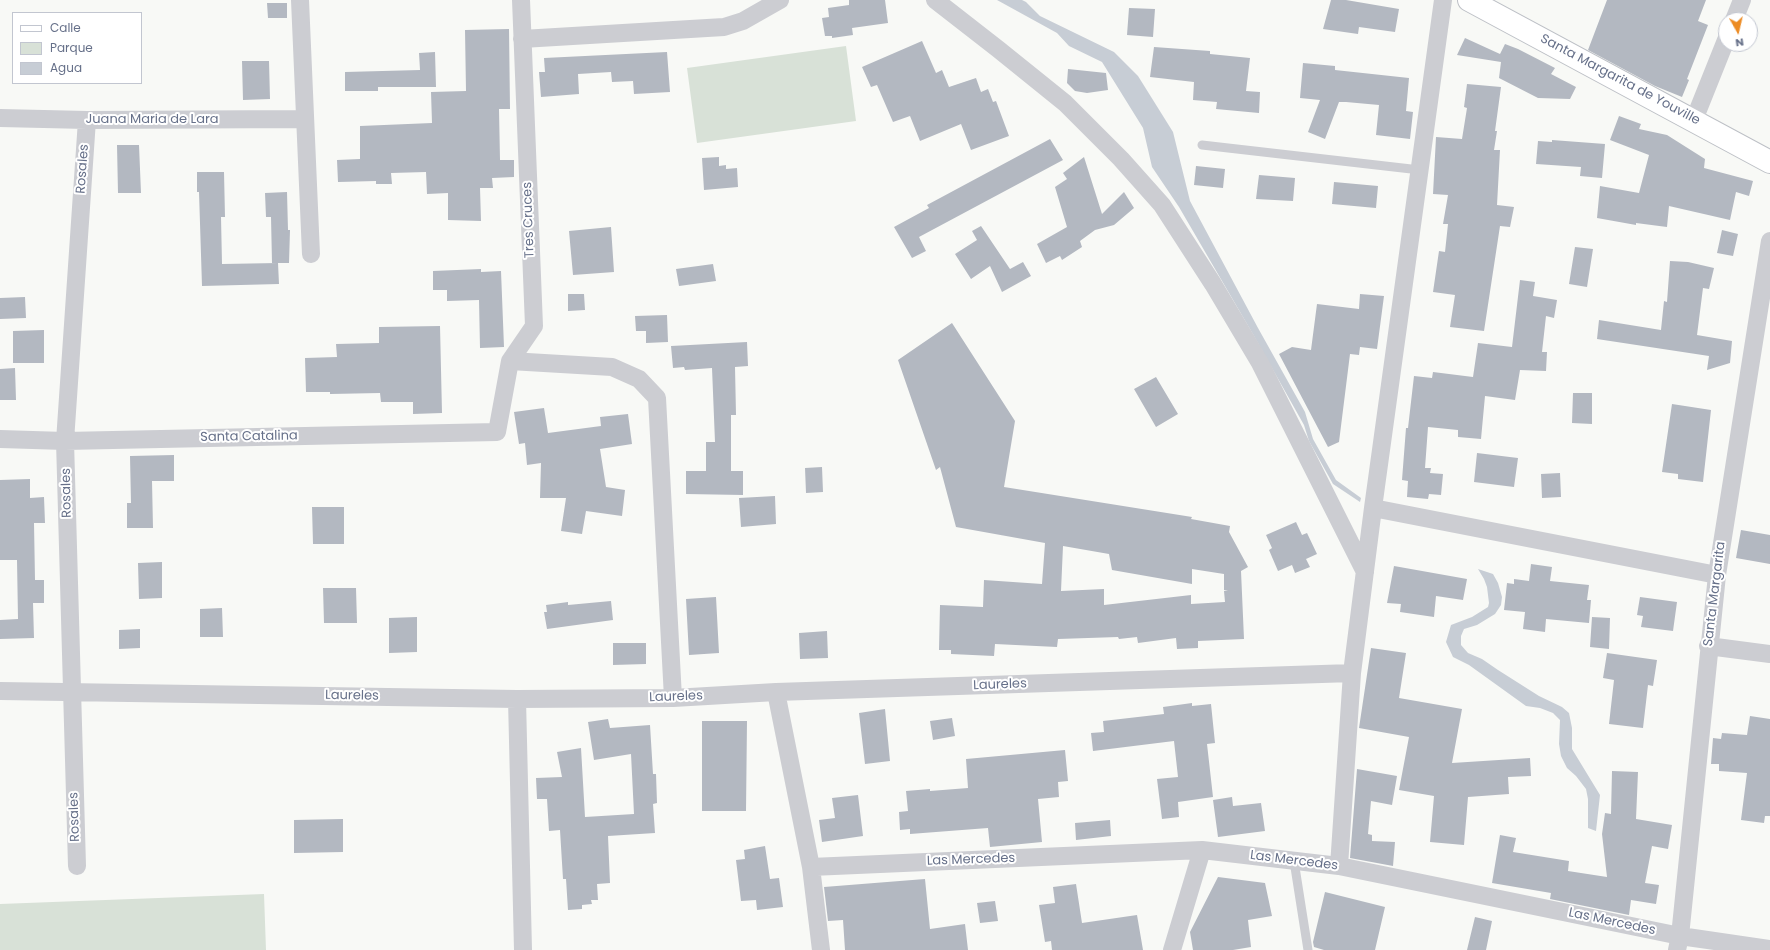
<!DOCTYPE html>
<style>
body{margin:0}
#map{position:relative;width:1770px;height:950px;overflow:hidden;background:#f8f9f6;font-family:Poppins,sans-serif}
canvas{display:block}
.legend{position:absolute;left:12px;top:12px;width:130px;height:72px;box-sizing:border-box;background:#fff;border:1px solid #c2c6d0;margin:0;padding:5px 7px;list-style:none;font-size:12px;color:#667089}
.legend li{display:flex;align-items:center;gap:8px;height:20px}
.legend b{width:20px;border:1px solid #c2c6d0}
.north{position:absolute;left:1718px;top:12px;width:40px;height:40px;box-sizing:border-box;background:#fff;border:1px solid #c2c6d0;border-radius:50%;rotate:172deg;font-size:11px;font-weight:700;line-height:16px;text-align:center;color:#667089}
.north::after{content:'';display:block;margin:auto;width:14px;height:18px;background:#ec8b23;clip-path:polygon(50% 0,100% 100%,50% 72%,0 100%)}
</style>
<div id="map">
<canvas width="1770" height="950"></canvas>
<ul class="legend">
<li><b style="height:5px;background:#fff"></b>Calle</li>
<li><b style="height:11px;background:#d8e1d7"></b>Parque</li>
<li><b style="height:11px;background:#c7cdd5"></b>Agua</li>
</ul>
<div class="north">N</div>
</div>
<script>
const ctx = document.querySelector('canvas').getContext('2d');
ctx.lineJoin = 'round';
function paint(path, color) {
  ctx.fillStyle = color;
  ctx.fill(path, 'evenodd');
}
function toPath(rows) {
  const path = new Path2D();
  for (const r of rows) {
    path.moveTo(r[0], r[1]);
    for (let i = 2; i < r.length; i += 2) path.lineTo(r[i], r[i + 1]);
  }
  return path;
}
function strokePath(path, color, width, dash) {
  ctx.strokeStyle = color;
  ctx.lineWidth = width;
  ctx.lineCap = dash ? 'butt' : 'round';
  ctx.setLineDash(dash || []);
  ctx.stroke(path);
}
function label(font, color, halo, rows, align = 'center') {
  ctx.font = font + ' Poppins,sans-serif';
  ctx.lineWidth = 4;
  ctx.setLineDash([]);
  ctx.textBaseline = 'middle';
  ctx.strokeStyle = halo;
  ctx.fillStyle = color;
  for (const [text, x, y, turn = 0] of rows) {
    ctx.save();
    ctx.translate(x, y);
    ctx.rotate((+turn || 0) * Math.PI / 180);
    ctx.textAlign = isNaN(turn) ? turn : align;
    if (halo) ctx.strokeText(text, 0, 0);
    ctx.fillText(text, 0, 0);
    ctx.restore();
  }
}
paint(toPath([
 [846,46,856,121,697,143,687,68],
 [264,894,266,950,0,950,0,904]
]), '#d8e1d7');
paint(toPath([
 [997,0,1022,0,1026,2,1040,16,1114,52,1138,76,1173,132,1190,201,1258,328,1305,412,1313,439,1336,480,1361,498,1360,502,1333,484,1309,441,1304,425,1254,336,1179,207,1152,167,1143,128,1102,62,1069,46,1057,33],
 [1478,569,1493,574,1498,583,1502,597,1501,605,1495,614,1477,625,1464,629,1461,636,1461,645,1468,653,1482,659,1498,670,1539,696,1562,707,1569,713,1572,728,1572,749,1600,795,1596,831,1588,828,1588,799,1586,789,1576,776,1567,768,1561,756,1559,744,1560,720,1553,713,1540,708,1526,706,1469,665,1453,657,1446,642,1451,625,1472,617,1488,607,1489,603,1487,587,1484,579]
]), '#c7cdd5');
paint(toPath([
 [849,0,885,0,888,23,852,28,853,35,832,38,832,36,825,36,822,18,829,17,828,8,849,5],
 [1331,0,1346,0,1399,9,1395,32,1359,27,1358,34,1323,29],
 [1607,0,1706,0,1698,21,1708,25,1687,79,1689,80,1682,97,1655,86,1588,50],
 [267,3,287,3,287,18,268,18],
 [1129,8,1155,9,1153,37,1127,35],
 [509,29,510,109,499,109,500,160,514,160,514,177,492,178,493,188,480,188,481,221,448,220,448,193,427,194,426,172,391,173,392,184,376,184,376,181,338,182,337,160,360,159,360,126,432,123,431,92,466,91,465,30],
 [1465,38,1500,54,1505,44,1518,49,1555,68,1551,74,1576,87,1570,99,1538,98,1499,78,1501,62,1457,55],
 [922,41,936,73,942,70,949,87,976,78,981,92,988,89,993,102,996,101,1009,136,971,150,961,124,920,141,910,116,893,122,877,85,871,87,862,67],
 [1154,47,1210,51,1210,54,1250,58,1246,91,1260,92,1259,113,1216,109,1217,102,1193,100,1194,82,1150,77],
 [435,52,436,87,378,87,378,91,345,91,345,72,420,70,419,53],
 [667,52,670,92,634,94,633,81,612,82,611,72,578,74,579,94,541,97,539,72,545,72,544,58],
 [242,61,269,61,270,99,243,100],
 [1303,63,1335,66,1335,70,1409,78,1406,111,1413,112,1410,139,1376,135,1379,105,1346,102,1339,102,1325,139,1308,132,1320,100,1300,98],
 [1068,69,1106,73,1108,90,1087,93,1075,91,1067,83],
 [1467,84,1501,87,1495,131,1497,131,1494,150,1500,150,1497,205,1514,207,1510,227,1500,226,1484,331,1450,327,1455,295,1433,292,1439,251,1445,252,1448,224,1443,224,1448,195,1433,194,1436,137,1462,139,1467,108,1464,107],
 [1619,116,1641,124,1639,129,1667,135,1705,159,1704,168,1753,181,1749,196,1736,192,1730,220,1669,206,1667,227,1636,223,1636,225,1597,218,1600,186,1639,193,1649,155,1610,140],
 [1050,139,1063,160,919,237,926,251,912,258,894,227,929,208,927,205],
 [1552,140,1605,144,1602,178,1580,176,1581,167,1536,164,1538,141,1552,142],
 [117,145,139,145,141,193,118,193],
 [719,157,719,166,726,165,726,169,737,168,738,187,704,190,702,158],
 [1084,157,1102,214,1124,192,1134,208,1114,225,1095,230,1080,241,1082,247,1062,260,1060,256,1046,263,1037,244,1067,227,1055,187,1067,179,1063,173],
 [1196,166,1225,169,1223,188,1194,185],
 [197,172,224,172,225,217,221,217,222,264,278,263,279,284,202,286,199,192,197,192],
 [1259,175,1295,178,1293,201,1256,199],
 [1334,182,1378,186,1376,208,1332,204],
 [287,192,288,230,290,230,289,263,272,263,271,217,266,217,265,193],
 [981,226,1010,269,1023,262,1031,276,1002,292,990,266,971,279,955,254,977,240,972,231],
 [611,227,614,272,573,275,569,231],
 [1722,230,1738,234,1733,256,1717,253],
 [1575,247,1593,249,1587,287,1569,284],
 [1670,261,1688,262,1714,268,1709,289,1703,288,1697,335,1732,341,1730,363,1707,370,1709,356,1597,339,1599,320,1661,330,1664,301,1667,302],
 [713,264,716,281,679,286,676,269],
 [481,269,481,272,501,271,504,347,480,348,479,300,447,301,447,290,433,290,433,271],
 [1520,280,1535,282,1533,296,1557,300,1554,318,1546,316,1542,352,1547,352,1546,371,1520,370,1515,400,1485,396,1481,439,1458,437,1458,430,1428,427,1425,468,1431,468,1430,473,1443,474,1441,495,1429,494,1428,499,1407,497,1408,481,1402,480,1406,428,1408,428,1414,376,1432,378,1433,372,1473,377,1478,343,1512,347],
 [568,294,584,294,585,310,568,311],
 [1360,294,1384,296,1377,349,1360,347,1359,355,1350,354,1339,442,1328,447,1279,354,1292,347,1311,350,1317,304,1359,309],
 [25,297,26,318,0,319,0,298],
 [667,315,668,342,646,343,646,331,636,331,635,316],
 [952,323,1015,421,1004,487,1192,517,1191,519,1230,526,1229,532,1248,567,1241,571,1244,639,1198,641,1198,648,1177,649,1176,638,1138,643,1137,637,1119,639,1118,637,1058,639,1057,647,995,644,994,656,951,654,951,650,939,650,940,605,983,607,984,580,1042,584,1045,543,956,527,940,467,936,470,898,360],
 [1063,546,1109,554,1112,570,1192,584,1192,569,1224,574,1224,590,1228,590,1224,591,1225,602,1191,604,1191,595,1104,605,1104,589,1061,591],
 [440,326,442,413,413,414,413,402,381,402,380,393,330,394,330,392,306,392,305,358,337,357,336,344,379,343,379,327],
 [44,330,44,363,13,363,13,331],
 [747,342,748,366,735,367,736,415,731,415,731,471,743,471,743,495,686,494,686,471,706,471,706,442,715,442,712,368,685,370,684,367,673,368,671,346],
 [15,368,16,400,0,400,0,369],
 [1156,377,1178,414,1156,427,1134,389],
 [1573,393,1592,393,1592,424,1572,423],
 [1672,404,1711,410,1703,482,1678,479,1678,474,1662,472],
 [544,408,548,433,601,426,600,417,628,414,632,444,600,449,606,487,625,490,622,516,586,511,582,534,561,531,566,498,540,498,541,463,527,465,525,443,519,444,514,412],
 [1477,453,1518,458,1514,487,1474,482],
 [174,455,174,481,152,481,153,528,127,528,127,503,131,503,130,456],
 [822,467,823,492,806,493,805,468],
 [1560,473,1561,497,1542,498,1541,474],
 [30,479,30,498,44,497,45,523,34,523,35,580,44,580,44,603,33,603,34,638,0,639,0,620,18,619,17,560,0,560,0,480],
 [775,496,776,524,741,527,739,498],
 [312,507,344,507,344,544,313,544],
 [1296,522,1302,535,1307,533,1317,554,1306,559,1310,567,1295,573,1292,565,1278,571,1269,550,1272,548,1266,535],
 [1741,530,1770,535,1770,564,1736,558],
 [162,562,162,598,139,599,138,563],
 [1531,564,1552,567,1550,581,1589,585,1587,600,1591,600,1589,623,1546,619,1545,632,1523,629,1525,612,1504,610,1507,583,1514,584,1514,579,1529,581],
 [1394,566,1467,579,1463,600,1436,596,1434,617,1400,612,1401,604,1387,603],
 [323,588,356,588,357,623,324,623],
 [716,597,719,653,689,655,686,599],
 [1640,597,1677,602,1673,631,1641,627,1643,616,1637,615],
 [611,601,613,620,547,629,544,612,547,612,546,605,568,602,568,605],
 [222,608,223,637,200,637,200,609],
 [417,617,417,652,389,653,389,618],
 [1592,617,1610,618,1609,649,1590,647],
 [140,629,140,648,119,649,119,630],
 [827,631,828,658,800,659,799,633],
 [613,643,646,643,646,664,613,665],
 [1371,648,1406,653,1399,698,1462,709,1452,763,1530,758,1531,776,1508,777,1509,794,1468,797,1464,845,1430,842,1434,796,1399,790,1409,737,1359,728],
 [1607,653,1657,660,1653,686,1648,685,1643,728,1609,724,1614,680,1603,678],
 [1192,703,1192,706,1211,704,1215,743,1207,744,1213,797,1178,802,1179,817,1162,819,1157,779,1178,777,1174,741,1093,751,1091,733,1104,732,1103,721,1164,714,1163,707],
 [885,709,890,761,865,764,859,713],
 [1750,716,1770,719,1770,816,1765,816,1764,823,1741,820,1747,773,1719,771,1719,764,1711,764,1713,738,1721,739,1722,733,1747,735],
 [952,718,955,736,933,740,930,721],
 [608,719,610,728,650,725,653,774,656,774,657,803,653,804,655,833,608,836,610,883,597,884,598,900,591,900,592,904,582,905,582,909,568,910,566,879,563,879,560,830,549,831,547,799,537,799,536,778,562,777,557,752,581,748,585,817,634,814,631,754,594,760,588,722],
 [702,721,747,721,746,811,702,811],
 [1065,750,1068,781,1058,782,1059,797,1038,799,1042,842,990,847,988,828,910,834,910,829,900,830,899,812,908,811,906,791,930,789,930,791,968,788,966,759],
 [1357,769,1397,776,1392,805,1371,801,1368,834,1372,835,1372,841,1395,842,1393,866,1350,858],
 [1612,771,1638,772,1636,819,1672,825,1668,849,1652,846,1645,883,1659,885,1656,904,1631,900,1629,915,1550,899,1551,893,1492,883,1500,835,1516,838,1513,852,1569,861,1568,871,1607,877,1602,834,1605,813,1611,814],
 [858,795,863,836,822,842,819,820,835,818,832,798],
 [1232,797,1233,806,1261,803,1265,831,1218,837,1213,800],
 [343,819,343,852,294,853,294,820],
 [1110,820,1111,836,1076,840,1075,823],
 [765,846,770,879,779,878,783,907,757,910,756,900,741,901,736,860,745,859,744,850],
 [1218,877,1265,883,1272,916,1248,920,1251,947,1233,950,1193,950,1190,932],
 [925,879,930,929,965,924,968,950,845,950,843,920,828,921,824,887],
 [1076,884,1082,923,1137,915,1143,950,1052,950,1051,941,1045,942,1039,905,1055,903,1053,887],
 [1325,892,1385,907,1375,950,1324,950,1314,947,1313,942],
 [995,901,998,921,980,923,977,903],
 [1475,917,1492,921,1486,950,1467,950]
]), '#b3b8c1');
const secondary = toPath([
 [1469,0,1770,162]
]);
strokePath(secondary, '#bdc0c6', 24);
strokePath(toPath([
 [1202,145,1420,170],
 [1294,861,1308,950]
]), '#cccdd2', 9);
strokePath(toPath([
 [300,0,311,254],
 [935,0,998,49,1065,103,1121,159,1162,205,1213,284,1260,363,1365,572],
 [1734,20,1742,0],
 [522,39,724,27,743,21,780,0],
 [0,118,87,120,305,119],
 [1694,120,1726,40],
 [510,361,612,367,639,379,657,398,673,698],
 [0,439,65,441,497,432,510,361,534,326,521,0],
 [1373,508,1717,575],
 [1708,646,1770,654],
 [0,691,517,699,673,698,776,692,1352,673],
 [776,692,811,867,821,950],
 [517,699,523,950],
 [77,866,65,441,87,120],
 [1339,866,1352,673,1373,508,1443,0],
 [811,867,1202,850,1339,866,1680,936,1770,949],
 [1172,950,1202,850],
 [1677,950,1680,936,1717,575,1770,241]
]), '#cccdd2', 18);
strokePath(secondary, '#fff', 22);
label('13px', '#667089', '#fff', [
 ["Santa Margarita de Youville",1620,80,28],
 ["Juana Maria de Lara",152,120],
 ["Rosales",83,169,-86],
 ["Tres Cruces",529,220,-92],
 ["Santa Catalina",249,437,-1],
 ["Rosales",67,493,-91],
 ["Santa Margarita",1715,594,-83],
 ["Laureles",1000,685,-2],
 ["Laureles",352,696,1],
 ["Laureles",676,697,-2],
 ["Rosales",75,817,-92],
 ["Las Mercedes",971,860,-2],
 ["Las Mercedes",1294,861,7],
 ["Las Mercedes",1612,922,12]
]);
</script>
